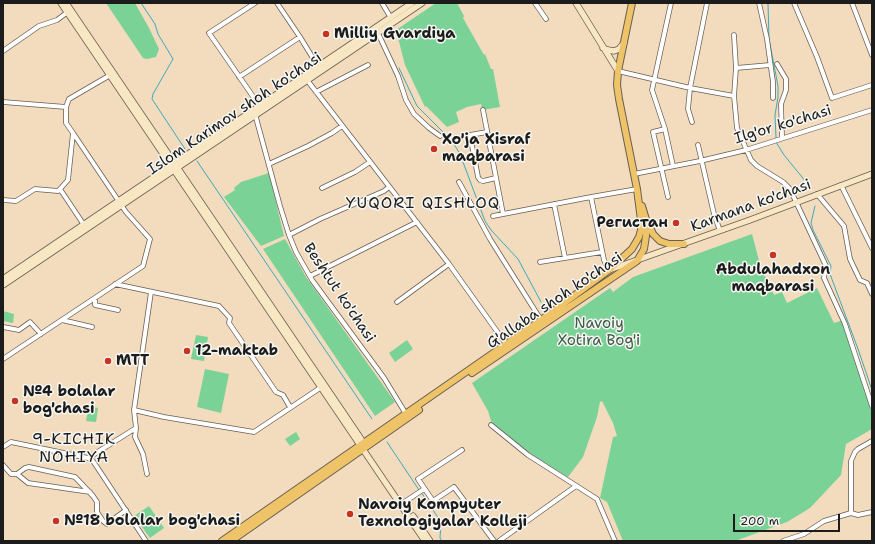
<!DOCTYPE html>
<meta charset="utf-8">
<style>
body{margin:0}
#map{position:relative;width:875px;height:544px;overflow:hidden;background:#f3dbbd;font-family:"Shantell Sans",sans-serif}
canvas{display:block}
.frame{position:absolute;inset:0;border:4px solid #1c1c1c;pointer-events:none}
.scale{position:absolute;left:733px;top:514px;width:107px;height:18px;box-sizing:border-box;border:2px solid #1c1c1c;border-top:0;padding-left:5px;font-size:12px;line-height:14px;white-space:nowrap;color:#1c1c1c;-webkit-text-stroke:3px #f6f6f2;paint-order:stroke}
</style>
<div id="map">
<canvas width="875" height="544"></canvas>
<div class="frame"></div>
<div class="scale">200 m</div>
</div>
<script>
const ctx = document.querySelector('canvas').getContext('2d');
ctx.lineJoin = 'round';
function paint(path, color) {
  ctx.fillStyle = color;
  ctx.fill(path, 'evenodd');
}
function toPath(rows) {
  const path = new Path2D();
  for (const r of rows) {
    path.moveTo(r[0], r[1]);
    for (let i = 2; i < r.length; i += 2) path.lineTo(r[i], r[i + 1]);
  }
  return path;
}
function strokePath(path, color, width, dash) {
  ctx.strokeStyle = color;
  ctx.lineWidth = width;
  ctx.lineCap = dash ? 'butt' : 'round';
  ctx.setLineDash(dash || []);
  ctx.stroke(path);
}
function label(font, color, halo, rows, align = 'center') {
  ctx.font = font + ' "Shantell Sans",sans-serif';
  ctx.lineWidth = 3;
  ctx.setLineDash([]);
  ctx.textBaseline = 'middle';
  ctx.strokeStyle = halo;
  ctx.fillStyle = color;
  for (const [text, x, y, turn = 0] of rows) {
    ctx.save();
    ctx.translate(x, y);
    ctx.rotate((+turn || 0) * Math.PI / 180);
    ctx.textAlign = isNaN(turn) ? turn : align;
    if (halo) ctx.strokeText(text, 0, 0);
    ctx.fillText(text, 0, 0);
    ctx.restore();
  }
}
paint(toPath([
 [106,3,135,3,149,28,159,49,156,57,147,59,143,58],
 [436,3,457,3,464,16,463,18,484,55,485,54,491,69,493,69,500,107,482,110,481,104,467,107,456,112,459,122,447,127,426,106,425,107,405,65,396,30],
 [269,173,284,236,261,246,224,197,235,190,234,188,241,182],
 [752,234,761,268,774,295,782,292,787,303,817,288,834,323,843,320,870,402,872,414,872,429,846,444,841,475,810,508,787,522,735,541,623,541,607,502,600,498,613,437,617,436,613,423,602,401,600,402,597,417,583,457,568,477,526,452,495,426,491,421,488,411,472,383,610,288,613,292,633,277],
 [285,239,306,277,395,402,375,416,263,249],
 [3,311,14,314,13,323,3,321],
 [196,335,208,337,204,361,191,359],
 [407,340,413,349,395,362,389,353],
 [205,369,229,374,221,413,197,407],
 [89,406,98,408,96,422,86,421],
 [296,432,300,439,290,446,285,439],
 [149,506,164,528,150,538,134,516]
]), '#7bd297');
strokePath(toPath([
 [141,3,155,24,158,34,173,59,153,94,152,99,185,149],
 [768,3,769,39,778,86,778,97,775,115,776,138],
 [399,68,417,106,452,141,460,154,485,221,491,230,518,259,541,302],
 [776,142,784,155,811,188],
 [197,161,372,419],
 [815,206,811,223,813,230,831,266,830,274,858,349,872,390],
 [387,442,419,490],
 [421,492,441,522,440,538,442,541]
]), '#3ca9bc', 1);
const street = toPath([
 [255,3,209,33,261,108],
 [277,3,300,37,319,68],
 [382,3,391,18],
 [535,3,546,19],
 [671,3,652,90,665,129,673,166],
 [759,3,767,39,773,82,773,98],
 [794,3,817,57,832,98,872,85],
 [852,3,872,55],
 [377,31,398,76,406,100,414,114,429,128,440,136],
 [734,35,736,68,734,96,737,128,751,160,757,166,783,182,790,189,826,266,824,278,845,324,872,406],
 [3,51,39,26,57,20,69,11],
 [777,64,786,79,786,90,781,104,782,137],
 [736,68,770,65],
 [618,71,690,88,734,96],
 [239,77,300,37],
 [307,80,449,264,506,344],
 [316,92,368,65],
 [3,102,66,107],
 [483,110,503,214],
 [255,114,280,206,289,235,296,252,312,280,384,378,406,414],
 [692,122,688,109,690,88,707,3],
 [665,129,653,132,668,197],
 [487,132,470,135,478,177,480,180,483,181,496,178],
 [698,145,714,214,720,231],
 [269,164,308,146,332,133,342,126],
 [634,174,700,161,746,150,872,110],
 [459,182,490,239,541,320],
 [841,185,872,248],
 [322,188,355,172,370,162],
 [60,189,68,180,73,133,66,123,66,107,69,99,112,74],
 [60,189,84,225],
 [817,194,844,226,850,259,860,280,867,283,872,294],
 [591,197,604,260,609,270],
 [3,200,16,201,35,189,58,191,60,189],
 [554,204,565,258],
 [493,216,591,197,637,189],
 [289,235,320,219,384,191,389,187],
 [540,262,602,252],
 [310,276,417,222],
 [115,284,219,306,230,318,229,323,276,392,283,395,290,407],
 [95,298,95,305,118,310],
 [397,302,449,264],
 [62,320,92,327],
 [3,327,19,330,30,322,41,334],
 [3,359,143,266,150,239,126,212,73,133],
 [134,410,164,417,254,432,323,386],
 [491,425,528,455,597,499,615,541],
 [3,447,11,442,88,458,136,428],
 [462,450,418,479,433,501,454,487,494,541],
 [88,458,93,461,146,541],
 [3,465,11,474,17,474],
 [147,474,143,454,135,437,136,428,134,410,151,292],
 [90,492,28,483,17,474,25,468,29,467,75,477,93,496,97,502,97,512,103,521,107,524,126,510],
 [400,505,424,489],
 [851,513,858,515,872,512],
 [499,541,576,486],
 [783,541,804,534,824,521,851,513,851,461,855,452,858,449,872,441]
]);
const secondary = toPath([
 [61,3,425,541],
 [66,3,361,439],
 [576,3,618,71],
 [603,48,608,50,614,51,619,49,624,43],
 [609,270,750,220,872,174],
 [3,279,412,3],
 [3,285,422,3],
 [413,516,430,541]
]);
const primary = toPath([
 [648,223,653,234,660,241,669,244,684,244],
 [472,373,637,261,644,249,646,236,647,223,642,206],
 [222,541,541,320,609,270,632,249,639,237,641,230,641,220,637,189,619,99,617,85,618,71,632,3],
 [231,541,419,410]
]);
strokePath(street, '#675f54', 5.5);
strokePath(secondary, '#675f54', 7);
strokePath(primary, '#675f54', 8);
strokePath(street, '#fff', 4);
strokePath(secondary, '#f9e7c3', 5.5);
strokePath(primary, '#efc469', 6);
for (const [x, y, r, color] of [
 [326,34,4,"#c8321e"],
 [434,149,4,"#c8321e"],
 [676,223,4,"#c8321e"],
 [773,255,4,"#c8321e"],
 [187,351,4,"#c8321e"],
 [108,361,4,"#c8321e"],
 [15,401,4,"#c8321e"],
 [350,514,4,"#c8321e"],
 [56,521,4,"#c8321e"]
]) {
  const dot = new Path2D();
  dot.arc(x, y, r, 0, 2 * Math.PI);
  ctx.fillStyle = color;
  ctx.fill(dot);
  strokePath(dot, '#f6f6f2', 1.5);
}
label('bold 15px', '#1c1c1c', '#f6f6f2', [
 ["Milliy Gvardiya",334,34],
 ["Xo'ja Xisraf",442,140],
 ["maqbarasi",442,157],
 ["Регистан",668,223,"right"],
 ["Abdulahadxon",773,270,"center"],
 ["maqbarasi",773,287,"center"],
 ["12-maktab",195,351],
 ["MTT",116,361],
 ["№4 bolalar",23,392],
 ["bog'chasi",23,409],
 ["Navoiy Kompyuter",358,505],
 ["Texnologiyalar Kolleji",358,522],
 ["№18 bolalar bog'chasi",64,521]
], 'left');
label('15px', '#1c1c1c', '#f6f6f2', [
 ["Islom Karimov shoh ko'chasi",235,114,-34],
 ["Ilg'or ko'chasi",783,125,-17],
 ["Karmana ko'chasi",751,206,-20],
 ["Beshtut ko'chasi",339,293,56],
 ["G'allaba shoh ko'chasi",555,301,-34]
]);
label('15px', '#3d5c47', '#f6f6f2', [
 ["Navoiy",599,324],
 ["Xotira Bog'i",599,341]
]);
ctx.letterSpacing = '1px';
label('16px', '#1c1c1c', '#f6f6f2', [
 ["YUQORI QISHLOQ",423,204],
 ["9-KICHIK",74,440],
 ["NOHIYA",74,458]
]);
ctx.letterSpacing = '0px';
</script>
